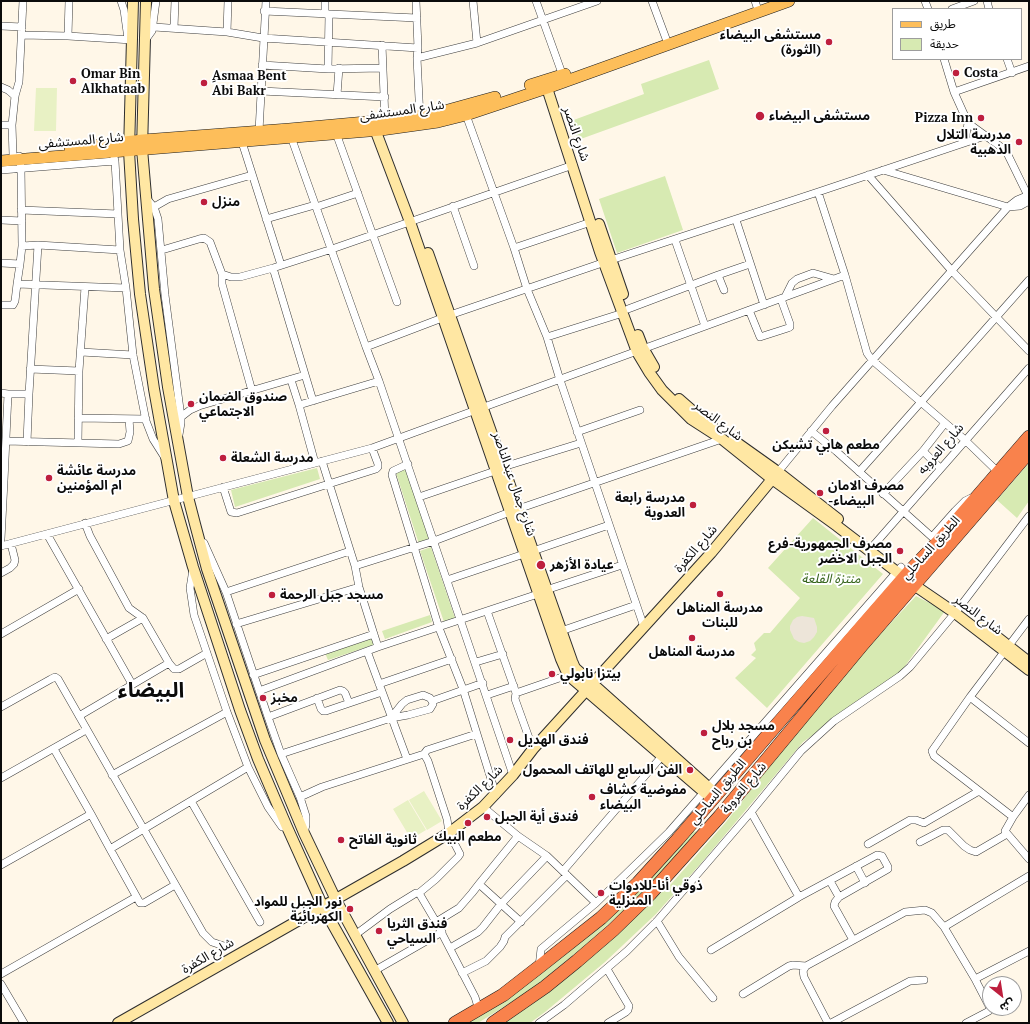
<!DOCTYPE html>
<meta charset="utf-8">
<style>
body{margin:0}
#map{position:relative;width:1030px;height:1024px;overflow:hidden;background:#fff7e8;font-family:"PT Serif","Noto Sans Arabic",serif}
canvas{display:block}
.frame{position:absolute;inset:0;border:2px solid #0b0b0b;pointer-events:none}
.legend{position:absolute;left:892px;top:8px;width:130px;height:52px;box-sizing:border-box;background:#fff;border:1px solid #9d9d9d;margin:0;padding:5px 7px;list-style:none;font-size:12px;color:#0b0b0b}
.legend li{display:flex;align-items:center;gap:8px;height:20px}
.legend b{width:20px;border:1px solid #9d9d9d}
.north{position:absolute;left:982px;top:976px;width:40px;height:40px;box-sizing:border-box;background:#fff;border:1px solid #9d9d9d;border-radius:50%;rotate:150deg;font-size:11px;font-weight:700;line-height:16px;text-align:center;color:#0b0b0b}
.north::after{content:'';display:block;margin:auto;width:14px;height:18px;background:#be1f3e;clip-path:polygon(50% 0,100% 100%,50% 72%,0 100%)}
</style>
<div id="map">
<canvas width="1030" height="1024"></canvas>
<div class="frame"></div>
<ul class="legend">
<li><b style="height:5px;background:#fdbe5a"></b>طريق</li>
<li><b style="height:11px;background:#d7eab2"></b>حديقة</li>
</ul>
<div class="north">ش</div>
</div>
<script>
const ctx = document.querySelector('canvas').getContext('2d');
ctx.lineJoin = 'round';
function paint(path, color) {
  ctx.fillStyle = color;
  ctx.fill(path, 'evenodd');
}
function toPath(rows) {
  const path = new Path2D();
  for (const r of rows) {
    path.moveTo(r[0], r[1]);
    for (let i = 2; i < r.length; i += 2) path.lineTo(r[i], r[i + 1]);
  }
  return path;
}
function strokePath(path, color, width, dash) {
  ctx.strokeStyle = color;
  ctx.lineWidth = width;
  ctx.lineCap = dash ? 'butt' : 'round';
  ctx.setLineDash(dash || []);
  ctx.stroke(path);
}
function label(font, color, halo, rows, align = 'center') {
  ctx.font = font + ' "PT Serif","Noto Sans Arabic",serif';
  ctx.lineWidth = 4;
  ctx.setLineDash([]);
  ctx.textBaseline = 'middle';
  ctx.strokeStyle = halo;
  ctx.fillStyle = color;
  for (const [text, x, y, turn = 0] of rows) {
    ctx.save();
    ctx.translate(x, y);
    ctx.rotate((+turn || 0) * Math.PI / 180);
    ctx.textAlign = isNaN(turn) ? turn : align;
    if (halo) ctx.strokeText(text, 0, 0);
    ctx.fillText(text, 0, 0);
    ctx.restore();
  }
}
paint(toPath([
 [709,60,719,89,578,140,571,121,644,94,641,84],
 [665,176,683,230,617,253,599,199],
 [1029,463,1029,501,1017,518,997,500],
 [317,468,320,479,235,507,231,490],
 [406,469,430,540,419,544,396,473],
 [813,518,883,574,767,708,735,678,756,658,751,655,756,650,754,643,764,633,770,633,800,598,768,568],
 [431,547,455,618,444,622,420,551],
 [916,596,945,611,900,673,803,742,703,861,656,914,605,962,545,1012,530,1023,504,1023,577,968,672,883,726,822,794,734,873,642],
 [430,615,432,622,385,639,382,631],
 [373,636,376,644,328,660,325,653],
 [699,831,636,899,582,948,529,991,478,1023,465,1023,559,956,691,832]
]), '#d7eab2');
paint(toPath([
 [36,88,57,88,56,131,34,131],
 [424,791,442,821,427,830,409,800],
 [408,800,426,830,411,839,393,809]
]), '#e8f1c4');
paint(toPath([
 [802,616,814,618,817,627,817,632,814,637,810,641,804,643,799,642,794,639,790,630,790,626,793,620,797,617]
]), '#ede5d9');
const street = toPath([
 [121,1,124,10,128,39],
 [416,1,418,48,417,58,420,119],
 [473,1,477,43],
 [536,1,564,79],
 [652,1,668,44],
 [755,1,757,7],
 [925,1,928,9],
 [987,1,989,9],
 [952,9,974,1],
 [264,11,417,18],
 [325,14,325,1],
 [1,26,22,27],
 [154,27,227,32,263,38,418,48],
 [174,28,175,1],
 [227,32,228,1],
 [22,35,68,36,132,40],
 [68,36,69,1],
 [144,42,152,31,156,1],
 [382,45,385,120],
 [417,58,477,43,597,1],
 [944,59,954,92,968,123,965,141],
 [1007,59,1012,73],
 [262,65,328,69,383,68],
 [328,69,329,15],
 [1,87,8,90,15,96],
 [261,91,385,97],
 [954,92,1029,66],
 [337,95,339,68],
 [465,112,514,248,527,289,547,337,560,380,644,627],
 [968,123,1001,147,1007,153,1029,198],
 [1,125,12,125],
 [259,131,266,1],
 [336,133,397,302],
 [290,134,366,347,379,381,513,775],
 [241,139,281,265],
 [13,155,12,125,15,96,19,82,23,1],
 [115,161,120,250,126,288,133,355,146,421,153,439,165,458],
 [1,170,115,161,114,157],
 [883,170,1008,207,1020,206,1029,201],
 [868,175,952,271,1029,351],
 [818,192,845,275,867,353,872,360,965,440,998,472],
 [147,199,154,207,158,219,165,295,181,417,181,423,179,435],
 [453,206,474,266],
 [154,207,168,199,252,175],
 [316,207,358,193],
 [21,210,118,214],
 [266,219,315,205],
 [1,220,22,221],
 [736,220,764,305],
 [675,240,705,326],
 [22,246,38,245,120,250],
 [514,248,591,222],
 [162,250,199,239,204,238,210,242,222,274,222,284,252,391],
 [1,263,20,264],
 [273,268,313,401],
 [222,274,231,277,240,277,273,268,332,249,573,165],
 [718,275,750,264],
 [17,284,126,288],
 [785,297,792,283,797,279,813,273,834,279],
 [1,305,13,305,15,301,17,284,20,264,22,246,21,168,19,156],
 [628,309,718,275,724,290],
 [749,310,760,337,788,328,790,327,790,324,781,299],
 [547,337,623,313],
 [366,347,450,315,611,260,818,192,985,136],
 [81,352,133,355],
 [30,369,79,371],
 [291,380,299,405,379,381],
 [1,393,8,394,4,481],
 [8,394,29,394,38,245],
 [299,405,315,463],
 [181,417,190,410,199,406,305,375],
 [78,418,146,419],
 [811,431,836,451,932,537,955,511,965,501,971,498],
 [577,432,640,410],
 [6,441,119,444,128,441,130,432,129,419],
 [27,442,29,394],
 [78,443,79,371,85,287],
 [923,451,940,468],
 [322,461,355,566,359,587,378,647],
 [408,464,393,471,392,475,439,628,463,689,496,795],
 [503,467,581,443],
 [778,472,832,406,1008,207,1017,200,1029,195],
 [859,472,1029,280],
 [1,481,4,481,1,539],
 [223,487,231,512,237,513,376,469,378,467,378,464,372,448],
 [883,494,923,451,945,423],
 [419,497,495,471],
 [518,509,722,439],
 [85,523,90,536,129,608,143,618,169,663],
 [47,534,132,684],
 [204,543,226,592,268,717,281,754,300,797,306,816,306,825,304,833],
 [1,546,372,448,845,275],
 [873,546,1029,368],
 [533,551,609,525],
 [355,566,434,541,510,512],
 [193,569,190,588,194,615,227,712,248,767,268,807,282,827,287,827],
 [1,573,10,568,14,564,15,560,11,544],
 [447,580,524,554],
 [546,590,622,565],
 [226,592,350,551],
 [487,611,516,693,515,699,533,749],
 [1029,619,970,697,932,751,934,756,1013,817,1029,795],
 [236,624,359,587],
 [561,631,636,605],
 [1,634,79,589],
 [106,639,143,618],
 [367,651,407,759],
 [476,662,503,654],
 [253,675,374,634],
 [379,684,452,659],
 [259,691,378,647,538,594],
 [516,693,568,675],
 [487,695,514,686],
 [970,697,1029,743],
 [317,698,321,709,323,711,326,711,382,692],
 [432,701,483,683],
 [1,707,51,679,55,677,58,679,203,933,212,942,224,946],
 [79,716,169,663,174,669,179,669,207,653],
 [268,717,340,690,343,691,345,693,349,703],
 [54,749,91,814],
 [281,754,391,718,408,715,430,709,433,704,432,701,430,698,423,695,407,700,402,704,391,718],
 [112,775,227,712],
 [1,778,86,730],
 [300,797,322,787,424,754,427,750,476,734],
 [191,801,260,922],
 [483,807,518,836,547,856,596,903],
 [751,812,799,897],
 [1013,817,1005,831,1029,859],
 [920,842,943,830,948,830,964,846,970,850,976,852,1007,834],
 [868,844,910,820,916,820,924,823,979,791],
 [110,849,140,903,144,903,175,885],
 [1,865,91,814,110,849,248,767],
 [856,866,865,883],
 [563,871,662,756],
 [830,881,839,897,835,902,834,906,853,940],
 [479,884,521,922],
 [419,893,436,922],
 [657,921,679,957,713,998],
 [355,935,390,909,416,893,419,893,436,879,458,857,460,854,449,833,447,819,428,761,424,754],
 [450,948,478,932,483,927,501,904,547,856],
 [711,950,799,897,877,855,882,856,888,867,888,869,839,897],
 [539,967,541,949,596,903,669,832,901,567],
 [607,969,629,1006,628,1010,626,1012,608,1023],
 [374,971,442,932],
 [462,973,486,961,500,947,504,941,505,937,567,875],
 [1,974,136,897],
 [975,979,944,927,1029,876],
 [1,984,24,1023],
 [743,994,789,966,793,965,806,966],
 [479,1010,475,997,436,922,459,908,472,893,479,884,518,836],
 [539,1023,564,1005,627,951,657,921,751,812,801,751,834,721,900,676,910,667,959,608,1029,516],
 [828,1023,804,977,803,971,806,966,905,912,925,910,932,913,944,927],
 [831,1023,910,981,924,980],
 [966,1023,989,1011,990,1008,975,979,1029,951]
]);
const secondary = toPath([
 [133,1,129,151,133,219,140,294,154,389,174,501,193,567,240,710,258,759,287,827,323,907,388,1023],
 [146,1,142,149,154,289,168,387,188,497,195,524,207,569,265,740,304,833,336,900,403,1023],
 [541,83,547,88,600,252,637,352,649,372,662,390,691,419,722,439,772,479,837,526,914,585,955,613,1029,670],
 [373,124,410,222,561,659,568,675,712,799],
 [599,224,623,294],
 [428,253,572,661,575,668,716,794],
 [638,335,643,348,654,367],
 [679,399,695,413,712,425],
 [733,440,778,472,838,519],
 [983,626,1029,662],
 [118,1023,403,861,449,833,483,807,513,775,533,749,711,553,778,472]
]);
const primary = toPath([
 [530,85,565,74],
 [70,148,143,140,289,129,399,119,437,113,495,97],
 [1,161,381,130,438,122,466,115,547,88,789,1]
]);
const highway = toPath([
 [455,1023,503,995,539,967,601,918,638,883,678,839,855,634,908,573,938,542,1029,437],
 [493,1023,545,987,577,961,613,930,650,894,720,816,862,645,1029,452]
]);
strokePath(street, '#3e3e3e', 8);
strokePath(secondary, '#2d2d2d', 12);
strokePath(primary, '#1c1c1c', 12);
strokePath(highway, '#1c1c1c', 14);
strokePath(street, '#fff', 7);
strokePath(secondary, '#ffe7a3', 10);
strokePath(primary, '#fdbe5a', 11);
strokePath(highway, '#f9824c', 13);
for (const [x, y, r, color] of [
 [829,42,4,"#be1f3e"],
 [956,73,4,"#be1f3e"],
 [73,81,4,"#be1f3e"],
 [204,83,4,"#be1f3e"],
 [760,116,5,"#be1f3e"],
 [981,118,4,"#be1f3e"],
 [1019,142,4,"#be1f3e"],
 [204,202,4,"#be1f3e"],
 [191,404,4,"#be1f3e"],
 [826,431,4,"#be1f3e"],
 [223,458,4,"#be1f3e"],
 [49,478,4,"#be1f3e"],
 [820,493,4,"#be1f3e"],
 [693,505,4,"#be1f3e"],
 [900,551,4,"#be1f3e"],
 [541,565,5,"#be1f3e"],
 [720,594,4,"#be1f3e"],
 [272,595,4,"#be1f3e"],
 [692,638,4,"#be1f3e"],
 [552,674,4,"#be1f3e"],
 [263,698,4,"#be1f3e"],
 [704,733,4,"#be1f3e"],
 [510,740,4,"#be1f3e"],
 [690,770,4,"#be1f3e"],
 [592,797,4,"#be1f3e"],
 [487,817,4,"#be1f3e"],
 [468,823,4,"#be1f3e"],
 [341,840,4,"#be1f3e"],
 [601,893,4,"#be1f3e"],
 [350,909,4,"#be1f3e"],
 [379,931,4,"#be1f3e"]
]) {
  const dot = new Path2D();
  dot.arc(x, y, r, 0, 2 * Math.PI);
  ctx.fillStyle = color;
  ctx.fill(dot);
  strokePath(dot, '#fff', 1.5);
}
label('bold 13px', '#0b0b0b', '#fff', [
 ["مستشفى البيضاء",821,35,"right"],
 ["(الثورة)",821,50,"right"],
 ["Costa",964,73],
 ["Omar Bin",81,74],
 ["Alkhataab",81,89],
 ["ِAsmaa Bent",212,76],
 ["Abi Bakr",212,91],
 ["مستشفى البيضاء",769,116],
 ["Pizza Inn",973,118,"right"],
 ["مدرسة التلال",1011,135,"right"],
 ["الذهبية",1011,150,"right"],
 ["منزل",212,202],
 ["صندوق الضمان",199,397],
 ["الاجتماعي",199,412],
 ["مطعم هابي تشيكن",826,445,"center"],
 ["مدرسة الشعلة",231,458],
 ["مدرسة عائشة",57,471],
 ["ام المؤمنين",57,486],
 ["مصرف الامان",828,486],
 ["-البيضاء",828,501],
 ["مدرسة رابعة",685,498,"right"],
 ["العدوية",685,513,"right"],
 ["مصرف الجمهورية-فرع",892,544,"right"],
 ["الجبل الاخضر",892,559,"right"],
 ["عيادة الأزهر",550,565],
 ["مسجد جبل الرحمة",280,595],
 ["مدرسة المناهل",720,608,"center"],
 ["للبنات",720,623,"center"],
 ["مدرسة المناهل",692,652,"center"],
 ["بيتزا نابولي",560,674],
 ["مخبز",271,698],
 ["مسجد بلال",712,726],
 ["بن رباح",712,741],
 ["فندق الهديل",518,740],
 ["الفن السابع للهاتف المحمول",682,770,"right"],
 ["مفوضية كشاف",600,790],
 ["البيضاء",600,805],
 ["فندق أية الجبل",495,817],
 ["مطعم البيك",468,837,"center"],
 ["ثانوية الفاتح",349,840],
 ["ذوقي أنا-للادوات",609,886],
 ["المنزلية",609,901],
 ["نور الجبل للمواد",342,902,"right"],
 ["الكهربائية",342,917,"right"],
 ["فندق الثريا",387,924],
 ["السياحي",387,939]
], 'left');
label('13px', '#0b0b0b', '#fff', [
 ["شارع المستشفى",402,111,-8],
 ["شارع النصر",576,134,71],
 ["شارع المستشفى",81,141,-5],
 ["شارع النصر",718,421,37],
 ["شارع العروبه",941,449,-49],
 ["شارع جمال عبدالناصر",514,484,71],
 ["الطريق الساحلي",931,548,-48],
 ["شارع الكفرة",696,549,-49],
 ["شارع النصر",978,615,37],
 ["شارع الكفرة",480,788,-44],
 ["شارع العروبة",744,788,-50],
 ["الطريق الساحلي",718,792,-50],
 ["شارع الكفرة",208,956,-30]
]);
label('italic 13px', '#34631a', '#fff', [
 ["منتزة القلعة",831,579]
]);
label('bold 21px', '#0b0b0b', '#fff', [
 ["البيضاء",151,691]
]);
</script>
